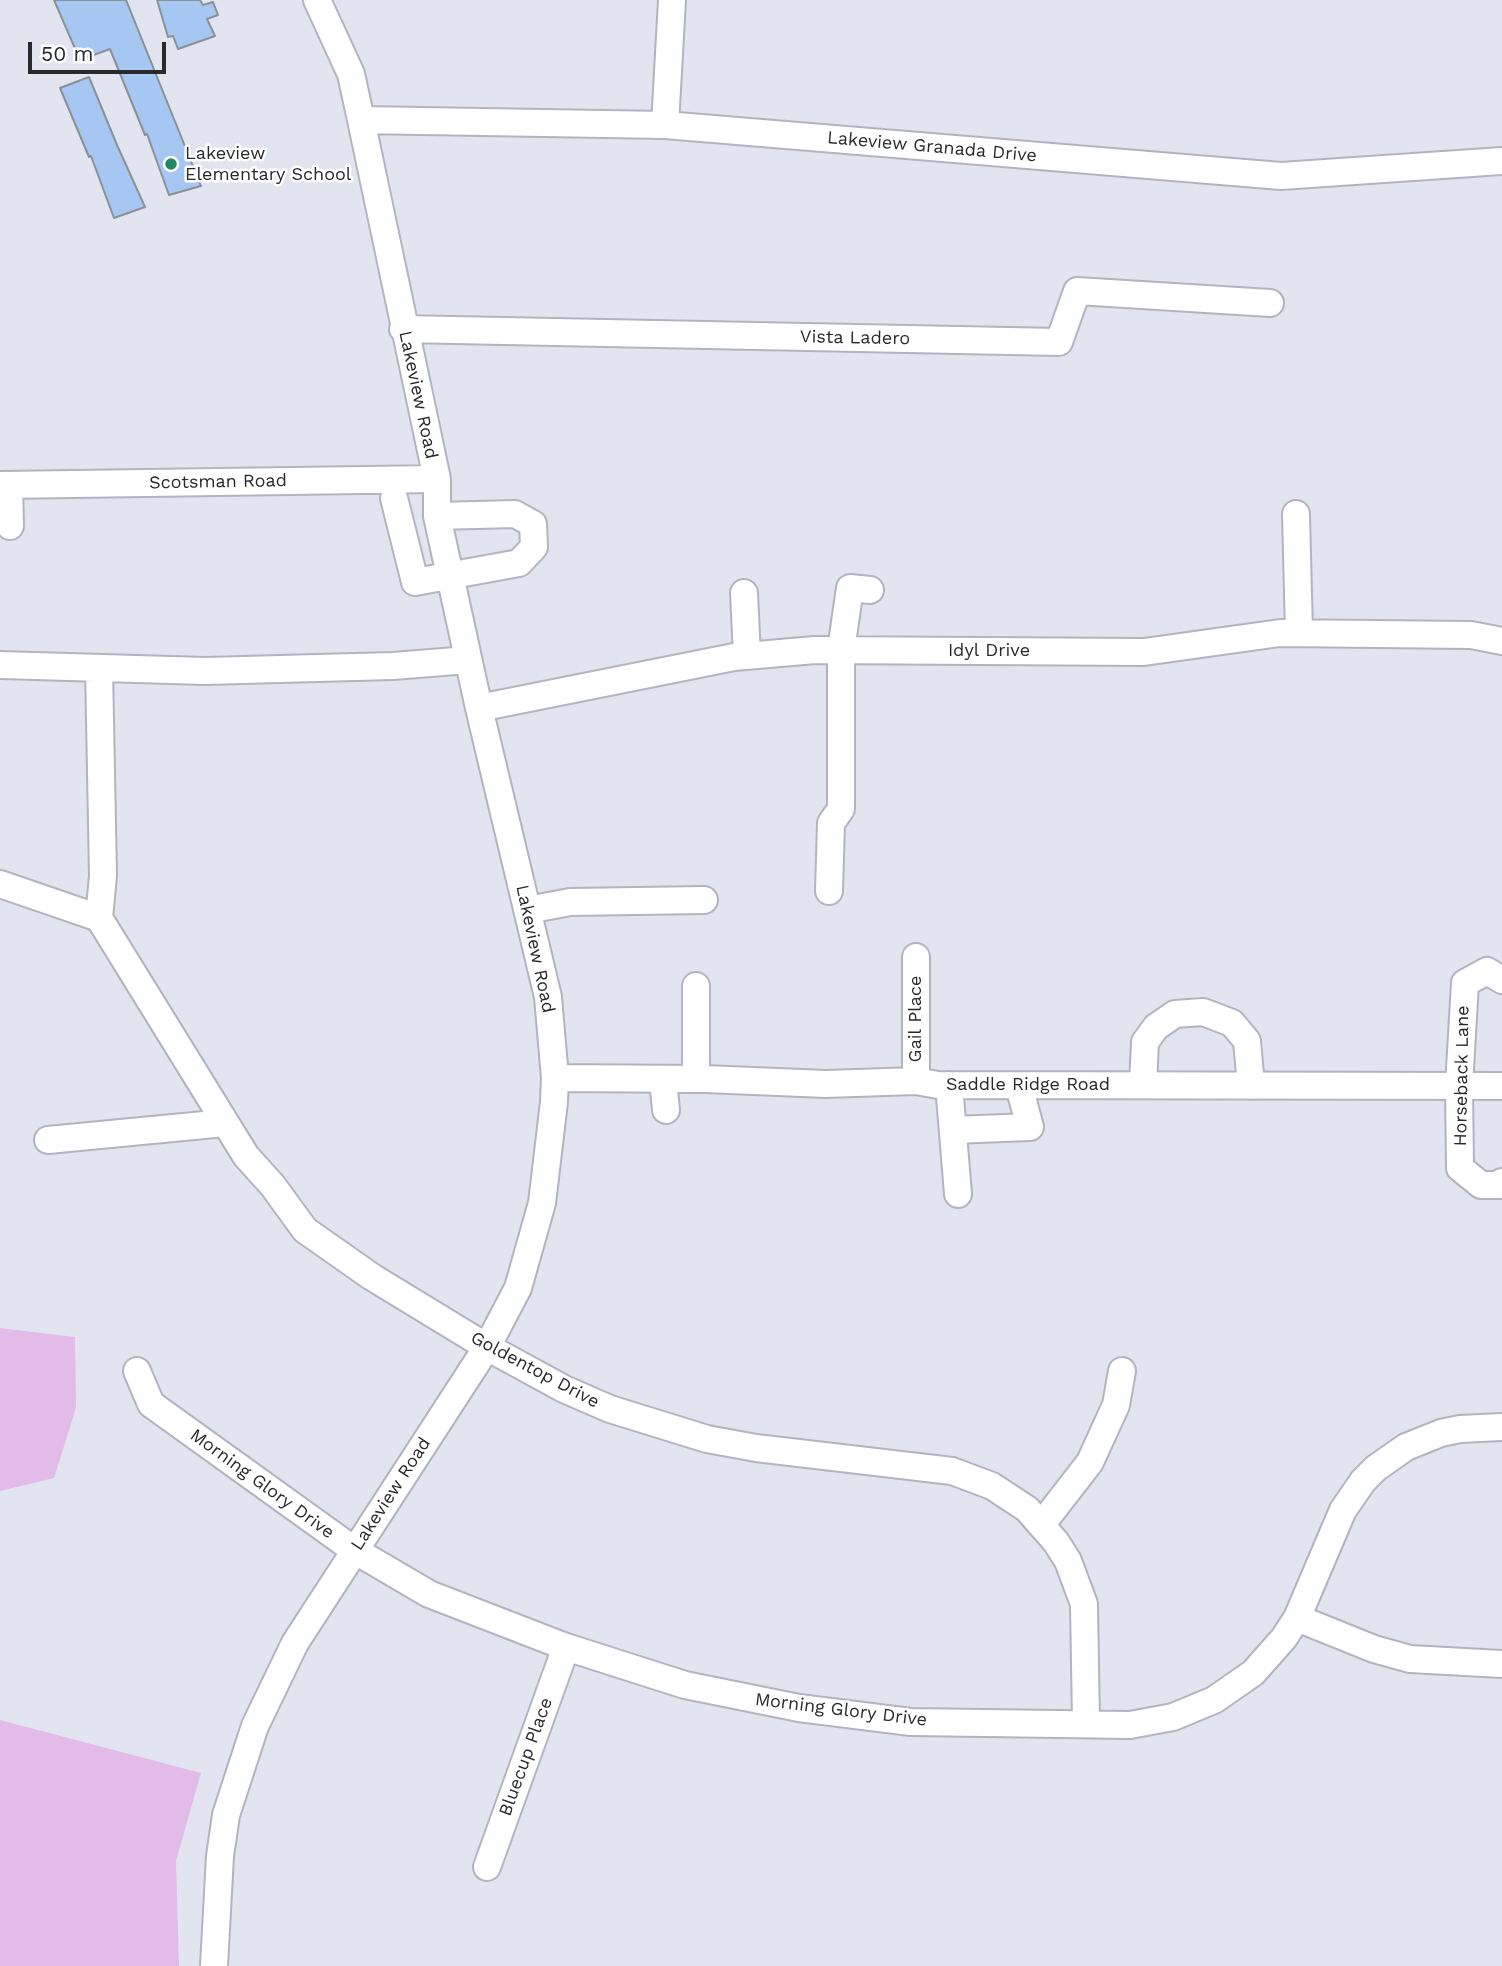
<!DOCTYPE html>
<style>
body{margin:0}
#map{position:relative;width:1502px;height:1966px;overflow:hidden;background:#e2e4ef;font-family:"Work Sans",sans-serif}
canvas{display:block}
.scale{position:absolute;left:28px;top:42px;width:138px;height:32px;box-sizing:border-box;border:4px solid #28292d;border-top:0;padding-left:9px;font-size:21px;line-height:24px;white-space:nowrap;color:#28292d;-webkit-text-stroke:5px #fff;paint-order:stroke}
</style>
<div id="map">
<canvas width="1502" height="1966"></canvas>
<div class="scale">50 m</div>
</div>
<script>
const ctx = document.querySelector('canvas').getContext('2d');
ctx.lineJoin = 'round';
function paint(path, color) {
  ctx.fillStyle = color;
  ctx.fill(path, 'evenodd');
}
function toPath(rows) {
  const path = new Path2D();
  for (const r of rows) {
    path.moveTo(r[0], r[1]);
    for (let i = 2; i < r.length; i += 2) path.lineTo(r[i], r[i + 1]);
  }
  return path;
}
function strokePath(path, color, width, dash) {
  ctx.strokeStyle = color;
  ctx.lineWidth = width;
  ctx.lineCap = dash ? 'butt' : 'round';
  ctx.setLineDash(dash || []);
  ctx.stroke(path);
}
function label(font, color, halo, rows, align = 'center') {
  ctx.font = font + ' "Work Sans",sans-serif';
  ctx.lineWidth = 5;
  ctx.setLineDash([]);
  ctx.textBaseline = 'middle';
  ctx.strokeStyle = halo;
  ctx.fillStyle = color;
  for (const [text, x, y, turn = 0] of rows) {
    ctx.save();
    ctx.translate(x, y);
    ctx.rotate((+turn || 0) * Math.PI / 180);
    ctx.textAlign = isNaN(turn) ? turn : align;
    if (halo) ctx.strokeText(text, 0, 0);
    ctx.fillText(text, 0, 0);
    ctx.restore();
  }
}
paint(toPath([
 [0,1328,75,1337,76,1408,54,1478,0,1491],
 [0,1720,201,1773,176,1861,179,1966,0,1966]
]), '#e3bbe8');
const building = toPath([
 [54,0,126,0,201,186,169,195,147,134,145,135,110,49,80,60,54,0],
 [157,0,200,0,203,5,213,2,218,15,207,19,215,36,178,49,173,36,168,37,157,0],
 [89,77,117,145,145,207,114,218,91,156,89,157,60,88,89,77]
]);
paint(building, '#a5c7f2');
strokePath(building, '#8a9199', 2);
const minor = toPath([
 [361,120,665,125,1281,176,1502,161],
 [665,125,672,0],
 [403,329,1059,342,1077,291,1270,303],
 [0,485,437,479],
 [9,485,10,526],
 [394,498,415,582,519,563,534,547,533,524,515,514,437,516],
 [1296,514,1299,633],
 [744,593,747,656],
 [0,665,205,671,393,666,468,660],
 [99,668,103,876,99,918],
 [479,708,734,657,815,650,1144,652,1280,633,1471,635,1502,641],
 [0,884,99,918,246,1156,273,1186,305,1230,372,1277,487,1347,564,1389,610,1409,707,1439,756,1448,952,1471,992,1486,1027,1509,1056,1542,1068,1561,1084,1604,1086,1723],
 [829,891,831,823,841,809,841,650,850,588,870,590],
 [528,910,570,902,704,900],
 [916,957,916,1081],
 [1502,980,1487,971,1465,983,1459,1086,1460,1168,1481,1185,1500,1185,1502,1182],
 [696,986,696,1079],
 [555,1078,705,1079,826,1084,916,1081,938,1085,1502,1086],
 [663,1079,666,1110],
 [1143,1084,1145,1042,1156,1027,1175,1014,1203,1012,1232,1023,1247,1041,1251,1086],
 [949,1085,958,1194],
 [953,1130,1030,1127,1019,1086],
 [48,1140,225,1123],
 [137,1371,151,1404,354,1550,429,1594,566,1647,685,1685,799,1708,911,1722,1130,1725,1173,1717,1214,1700,1253,1673,1284,1638,1297,1618,1343,1510,1363,1481,1376,1468,1406,1447,1441,1433,1460,1429,1502,1427],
 [1042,1524,1090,1462,1116,1405,1122,1371],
 [1297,1618,1374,1649,1410,1659,1502,1664],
 [487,1867,566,1647],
 [214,1966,220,1856,226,1815,255,1726,295,1643,487,1347,518,1288,542,1203,554,1102,555,1078,548,997,479,708,437,516,437,479,361,120,351,74,317,0]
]);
strokePath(minor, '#b2b4bf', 30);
strokePath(minor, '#fff', 26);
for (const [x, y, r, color] of [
 [171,164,7,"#228863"]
]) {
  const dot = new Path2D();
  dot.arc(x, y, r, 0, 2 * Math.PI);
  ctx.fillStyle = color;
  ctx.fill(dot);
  strokePath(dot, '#fff', 2.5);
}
label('18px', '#28292d', '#fff', [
 ["Lakeview Granada Drive",932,147,5],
 ["Vista Ladero",855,338,1],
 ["Lakeview Road",418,395,78],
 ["Scotsman Road",218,482,-1],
 ["Idyl Drive",989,651],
 ["Lakeview Road",535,949,78],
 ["Gail Place",916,1019,-90],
 ["Horseback Lane",1462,1076,-89],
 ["Saddle Ridge Road",1028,1085],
 ["Goldentop Drive",535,1370,28],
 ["Morning Glory Drive",262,1484,36],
 ["Lakeview Road",391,1494,-57],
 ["Morning Glory Drive",841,1710,7],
 ["Bluecup Place",526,1757,-70]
]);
label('18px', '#28292d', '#fff', [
 ["Lakeview",185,154],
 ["Elementary School",185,175]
], 'left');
</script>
